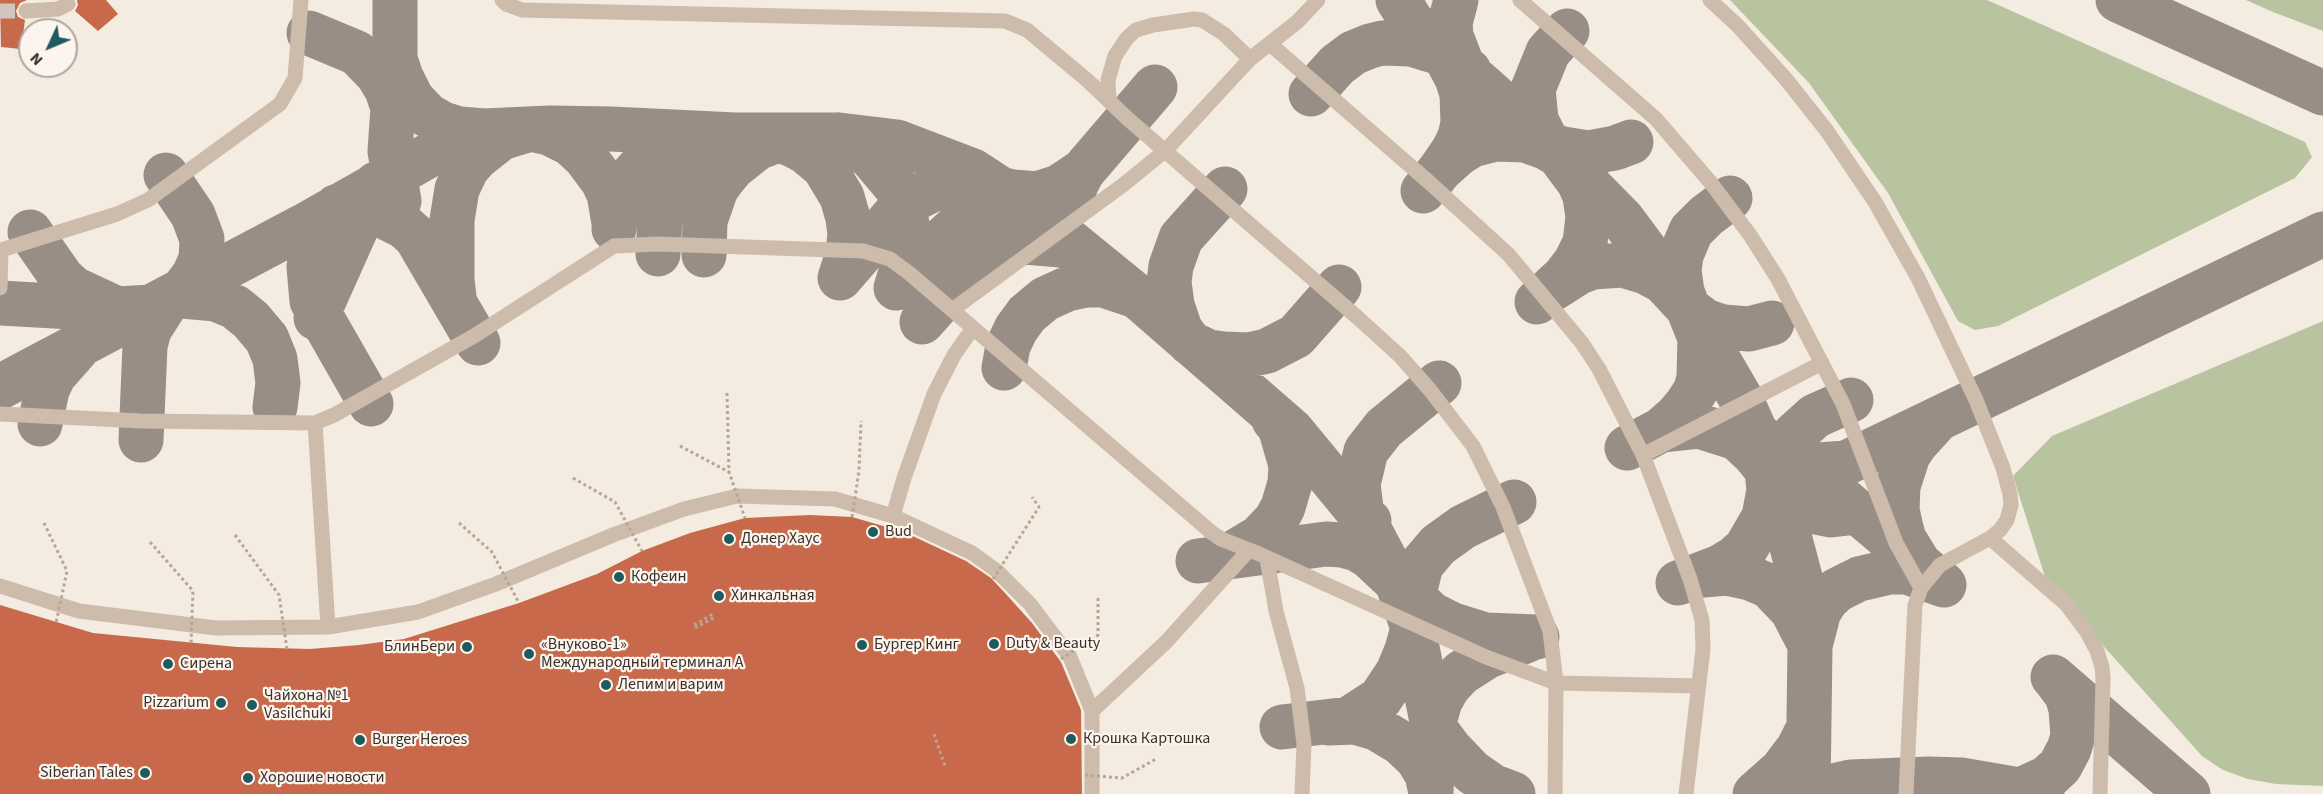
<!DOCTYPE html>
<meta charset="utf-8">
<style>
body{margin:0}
#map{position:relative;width:2323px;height:794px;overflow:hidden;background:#f4ebe1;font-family:"Source Sans 3",sans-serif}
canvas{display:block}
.north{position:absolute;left:18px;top:18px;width:60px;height:60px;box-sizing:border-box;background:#fbf5ee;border:2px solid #aea6a0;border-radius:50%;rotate:226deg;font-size:16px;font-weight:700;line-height:24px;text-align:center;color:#3b302b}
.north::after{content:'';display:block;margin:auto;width:21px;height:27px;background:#1f5a5e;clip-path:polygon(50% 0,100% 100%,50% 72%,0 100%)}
</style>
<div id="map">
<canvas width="2323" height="794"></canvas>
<div class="north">N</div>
</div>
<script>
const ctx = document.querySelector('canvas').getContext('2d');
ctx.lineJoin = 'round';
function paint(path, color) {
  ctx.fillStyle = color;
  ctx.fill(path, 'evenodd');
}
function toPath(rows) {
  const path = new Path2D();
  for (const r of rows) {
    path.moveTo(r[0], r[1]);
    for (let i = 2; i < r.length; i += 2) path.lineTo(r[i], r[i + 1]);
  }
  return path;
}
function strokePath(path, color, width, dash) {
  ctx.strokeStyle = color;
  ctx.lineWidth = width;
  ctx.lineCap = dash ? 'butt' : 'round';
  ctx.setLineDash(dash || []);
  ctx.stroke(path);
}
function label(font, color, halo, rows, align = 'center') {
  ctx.font = font + ' "Source Sans 3",sans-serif';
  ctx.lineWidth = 4.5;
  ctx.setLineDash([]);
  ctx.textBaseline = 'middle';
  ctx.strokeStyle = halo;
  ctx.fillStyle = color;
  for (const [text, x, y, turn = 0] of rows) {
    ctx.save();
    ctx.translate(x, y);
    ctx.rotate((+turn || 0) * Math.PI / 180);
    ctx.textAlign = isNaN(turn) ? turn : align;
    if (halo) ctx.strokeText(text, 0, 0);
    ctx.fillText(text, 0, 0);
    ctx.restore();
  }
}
paint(toPath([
 [1730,0,1987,0,2305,142,2312,157,2295,178,1998,326,1975,330,1958,321,1888,193,1809,83],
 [2246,0,2323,0,2323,31,2273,12],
 [2323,321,2323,786,2276,784,2248,779,2223,770,2202,756,2047,583,2013,476,2052,436]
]), '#b8c4a0');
strokePath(toPath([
 [395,0,395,59,401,77,412,99,427,115,443,124,459,129,484,131,550,128,611,129,735,135,839,135,897,142,973,171,1025,205,1138,297,1292,431,1362,516,1397,582,1413,628,1433,726,1431,794],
 [1398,0,1412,22,1423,33,1548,144,1622,219,1688,308,1740,397,1755,431,1767,470,1775,483,1801,581,1810,646,1808,794],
 [1456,0,1450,23,1451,36,1464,70,1469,71],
 [2118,0,2323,93],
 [1567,31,1548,52,1533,89,1536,120,1548,144,1563,149,1588,153,1615,148,1631,142],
 [309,33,357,53,395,92],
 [375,70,387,90,393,108,390,151,399,201],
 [1311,94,1337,65,1353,53,1370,46,1382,43,1411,44,1444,54,1457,78,1462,94,1463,123,1460,137,1453,151,1440,170,1423,191],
 [839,135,871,157,898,189,904,204,908,232,907,252,896,288],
 [769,137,791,144,806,152,824,167,842,197,848,218,850,234,848,253,840,278],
 [1440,170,1459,153,1472,145,1496,139,1525,140,1545,147,1559,155,1579,182,1585,196,1588,217,1585,243,1575,263,1564,277,1537,302],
 [166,175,193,215,202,239,201,259,194,275,182,291],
 [1225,189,1181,238,1171,266,1169,282,1172,305,1180,329,1190,343,1209,352,1224,354,1249,355,1267,351,1296,336,1339,287],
 [1730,198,1706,216,1691,231,1681,255,1679,270,1682,292,1688,308,1705,321,1723,327,1749,329,1772,323],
 [1072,200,1076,184,1083,171,1155,87],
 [614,229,617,208,622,196,630,178,640,167,661,147,689,136,699,135],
 [30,232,62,278,74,289,117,309,151,307],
 [658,254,660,219,672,184,683,167,727,138],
 [704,255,705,221,716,189,723,179,733,167,757,148,786,137],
 [840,278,904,204,934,189,947,185,980,184,1013,192,1037,194,1059,187,1083,171],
 [896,288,929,252,962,222,996,215,1021,217,1044,222],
 [1554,288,1579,272,1593,267,1622,265,1646,272,1663,281,1688,308,1700,338,1699,377,1696,390,1687,404,1677,416,1661,430],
 [454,297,452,280,452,220,457,189,467,168,477,157,501,138,531,129,549,133,571,144,585,157,603,181,609,194,614,223],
 [0,303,108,309],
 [316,318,376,184],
 [922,322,974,264,989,254,1008,246,1025,242,1061,245,1082,252],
 [1004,368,1008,346,1016,329,1027,314,1045,299,1067,289,1086,285,1103,285,1136,296],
 [0,387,302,227,458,139,484,131],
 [1851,400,1815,416,1794,435,1781,456,1775,483,1798,505,1811,511,1831,515,1857,512],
 [371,404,312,301,309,267,312,241,317,230,336,207,377,213,405,227,416,237,478,343],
 [40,424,47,390,54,375,77,349],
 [1755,431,1769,446,1781,456,1795,461,1818,465,1846,463,2323,234],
 [141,440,145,346,149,330,170,297,183,296,216,299,235,307,251,320,267,339,275,359,278,383,275,407],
 [1627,448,1661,430,1699,426,1737,438,1755,455,1767,470,1769,490,1764,517,1746,548,1735,558,1720,567,1678,583],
 [1834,492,1944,585],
 [1369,521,1362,516,1358,484,1366,451,1384,428,1439,383],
 [1230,555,1260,537,1276,520,1283,507,1290,483,1291,465,1280,427,1274,420],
 [1198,561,1326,544,1342,545,1357,549,1369,556,1431,614,1453,625,1485,635,1537,637],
 [1918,562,1904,539,1900,524,1897,510,1898,486,1908,455,1916,443,1937,420],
 [1703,575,1727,573,1750,578,1769,586,1792,610,1806,637],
 [1810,646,1819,611,1827,599,1837,590,1859,579,1889,572,1907,572,1941,584],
 [2053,677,2188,794],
 [1328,723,1355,722,1376,728,1401,743,1417,758,1427,774,1431,793],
 [1282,727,1349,719,1380,699,1398,672,1407,650,1413,628,1413,598,1421,565,1438,545,1463,527,1514,502],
 [2012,790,2025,788,2047,778,2060,766,2069,749,2073,736,2071,709,2067,695,2055,679],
 [1513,794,1492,786,1472,772,1450,749,1433,726,1440,701,1448,687,1461,673,1486,657,1528,640],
 [1755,794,1782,770,1798,749,1806,733],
 [1799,794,1851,782,1929,779,1961,780,2042,794]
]), '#988e86', 45);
paint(toPath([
 [0,0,27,0,20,3,16,11,18,17,25,20,21,49,1,47],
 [77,0,106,0,118,14,98,31,75,11,78,5],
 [810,515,852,517,904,532,966,561,991,578,1005,593,1032,623,1061,662,1081,710,1082,794,0,794,0,605,93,633,237,647,310,649,359,645,404,639,519,603,597,574,642,551,690,533,745,518]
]), '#c8694b');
strokePath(toPath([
 [0,11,26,11]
]), '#cfc6bd', 15, [15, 8]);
strokePath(toPath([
 [680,446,729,472],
 [694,625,713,614],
 [695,628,715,617],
 [934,734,945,766]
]), '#b9a596', 3, [3, 3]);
strokePath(toPath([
 [502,0,506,4,522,10,1005,21,1027,30,1087,80,1128,119,1357,317,1400,356,1430,390,1473,446,1503,507,1550,631,1556,683,1555,794],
 [1520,0,1656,119,1711,183,1750,235,1778,279,1843,404,1896,543,1921,588],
 [1710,0,1738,26,1785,78,1827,131,1875,202,1918,278,1976,400,2003,468,2010,494,2011,505,2007,520,2000,530,1990,538,1940,565,1921,588,1915,605,1906,794],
 [26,11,58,9,68,4],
 [1270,44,1430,183,1509,255,1582,343,1599,369,1643,455,1690,579,1702,620,1703,649,1686,794],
 [1109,101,1108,80,1115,56,1127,38,1136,30,1153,25,1194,19,1202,20,1224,34,1250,59],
 [0,288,1,250,117,214,148,200,280,104,295,78,301,0],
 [952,310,1123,185,1166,150,1250,59,1297,22,1318,0],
 [0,414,141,421,315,423,334,415,474,336,614,246,658,244,863,251,890,259,909,273,1211,532,1221,539,1257,553,1486,657,1556,683,1698,686],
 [315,423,328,627],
 [1643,455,1822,363],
 [893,516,904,478,934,394,954,355,973,328],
 [1990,538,2066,604,2087,632,2097,651,2102,667,2103,679,2100,794],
 [1267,559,1276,611,1297,688,1304,744,1302,794],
 [0,586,79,611,216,628,328,627,418,612,496,584,613,535,684,509,737,496,835,499,893,516,972,553,997,571,1030,604,1070,657,1092,711,1092,794],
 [1092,711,1166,642,1249,550]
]), '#cdbbac', 15);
strokePath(toPath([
 [727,393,729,472,745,518],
 [573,478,615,502,642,551],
 [852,517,859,471,861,421],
 [44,523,67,571,56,623],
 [459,523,492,552,519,603],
 [235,535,279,595,287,649],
 [150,542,193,591,191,644],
 [993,579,1039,507,1032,497],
 [1061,659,1098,635,1098,598],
 [1085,775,1122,778,1156,759]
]), '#b9a596', 3, [3, 3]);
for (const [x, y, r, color] of [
 [873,532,6,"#1f5a5e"],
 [729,539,6,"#1f5a5e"],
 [619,577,6,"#1f5a5e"],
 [719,596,6,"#1f5a5e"],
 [994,644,6,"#1f5a5e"],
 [862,645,6,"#1f5a5e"],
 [467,647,6,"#1f5a5e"],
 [529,654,6,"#1f5a5e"],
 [168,664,6,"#1f5a5e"],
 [606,685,6,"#1f5a5e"],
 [221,703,6,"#1f5a5e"],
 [252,705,6,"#1f5a5e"],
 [1071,739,6,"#1f5a5e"],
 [360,740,6,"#1f5a5e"],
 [145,773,6,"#1f5a5e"],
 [248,778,6,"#1f5a5e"]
]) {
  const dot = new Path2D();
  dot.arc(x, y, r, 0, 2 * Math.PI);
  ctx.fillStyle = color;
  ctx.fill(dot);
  strokePath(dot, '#fbf5ee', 2);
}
label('16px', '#3b302b', '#fbf5ee', [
 ["Bud",885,532],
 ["Донер Хаус",741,539],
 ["Кофеин",631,577],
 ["Хинкальная",731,596],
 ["Duty & Beauty",1006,644],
 ["«Внуково-1»",541,645],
 ["Международный терминал А",541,663],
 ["Бургер Кинг",874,645],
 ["БлинБери",455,647,"right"],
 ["Сирена",180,664],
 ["Лепим и варим",618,685],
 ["Чайхона №1",264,696],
 ["Vasilchuki",264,714],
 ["Pizzarium",209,703,"right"],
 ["Крошка Картошка",1083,739],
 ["Burger Heroes",372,740],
 ["Siberian Tales",133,773,"right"],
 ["Хорошие новости",260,778]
], 'left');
</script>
